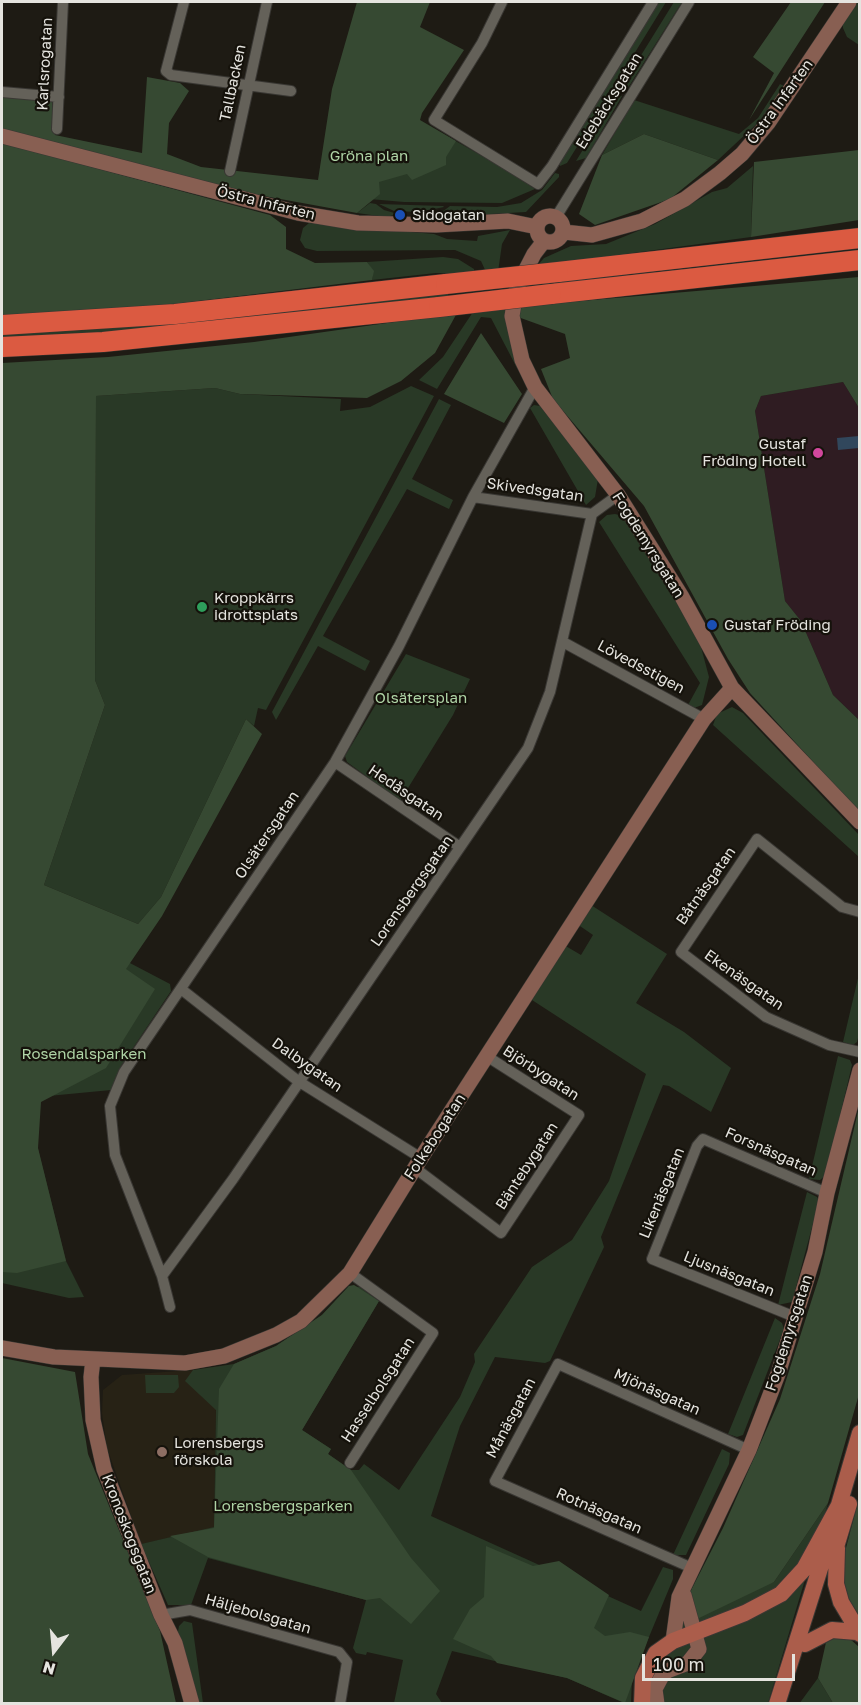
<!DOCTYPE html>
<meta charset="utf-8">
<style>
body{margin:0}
#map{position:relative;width:861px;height:1705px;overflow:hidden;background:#1e1b14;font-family:"Golos Text",sans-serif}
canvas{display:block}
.frame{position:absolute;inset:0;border:3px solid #e5e4df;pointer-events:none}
.north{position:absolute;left:24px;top:1621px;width:60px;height:60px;-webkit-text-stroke:4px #15120b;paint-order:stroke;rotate:196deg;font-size:16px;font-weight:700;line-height:24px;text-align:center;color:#e5e4df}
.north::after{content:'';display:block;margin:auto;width:21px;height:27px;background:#e5e4df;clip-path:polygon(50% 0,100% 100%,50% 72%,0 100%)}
.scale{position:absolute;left:642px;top:1654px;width:153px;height:27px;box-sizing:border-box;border:3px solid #e5e4df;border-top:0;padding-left:8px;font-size:18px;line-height:21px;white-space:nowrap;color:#e5e4df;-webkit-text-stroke:4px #15120b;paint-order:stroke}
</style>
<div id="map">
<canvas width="861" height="1705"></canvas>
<div class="frame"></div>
<div class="north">N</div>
<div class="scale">100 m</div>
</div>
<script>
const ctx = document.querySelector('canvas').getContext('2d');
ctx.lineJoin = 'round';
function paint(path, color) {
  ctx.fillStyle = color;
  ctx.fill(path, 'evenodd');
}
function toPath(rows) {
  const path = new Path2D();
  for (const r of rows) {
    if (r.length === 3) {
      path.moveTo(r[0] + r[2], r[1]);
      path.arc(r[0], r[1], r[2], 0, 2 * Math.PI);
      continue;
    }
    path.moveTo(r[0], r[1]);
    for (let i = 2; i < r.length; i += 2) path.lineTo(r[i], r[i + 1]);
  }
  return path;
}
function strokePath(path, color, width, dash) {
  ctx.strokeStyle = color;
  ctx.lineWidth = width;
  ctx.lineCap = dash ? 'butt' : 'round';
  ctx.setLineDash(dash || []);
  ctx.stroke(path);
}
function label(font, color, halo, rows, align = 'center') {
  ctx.font = font + ' "Golos Text",sans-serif';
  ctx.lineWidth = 4.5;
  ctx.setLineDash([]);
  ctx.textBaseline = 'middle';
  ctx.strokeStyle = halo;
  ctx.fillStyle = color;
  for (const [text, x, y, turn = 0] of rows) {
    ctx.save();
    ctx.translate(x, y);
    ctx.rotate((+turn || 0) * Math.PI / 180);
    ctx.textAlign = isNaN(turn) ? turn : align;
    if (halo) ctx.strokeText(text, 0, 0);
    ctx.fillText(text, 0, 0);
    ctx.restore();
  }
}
paint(toPath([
 [843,382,859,408,859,720,833,695,801,621,785,601,755,411,761,396]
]), '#2f1c22');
paint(toPath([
 [234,1364,216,1410,214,1528,141,1544,107,1448,102,1413,103,1390,122,1375,193,1370]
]), '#272215');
paint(toPath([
 [659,2,666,2,567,163,560,166,560,160],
 [674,2,682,2,626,91,622,86],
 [858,2,859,2,859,45,847,37,843,28,843,24],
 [780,84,784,86,765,116,718,160,644,134,602,155,634,100,739,134,758,118],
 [617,94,622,96,586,158,576,161],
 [420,121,509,171,535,189,502,203,404,202,346,197],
 [753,166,751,237,537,266,544,258,571,246,606,244,655,224,712,192,727,188],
 [555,173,559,174,559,177,526,212,437,217,426,215,442,212,450,206,497,207,521,203,542,190],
 [370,203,376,204,384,210,398,214,386,217,357,213],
 [379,204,443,206,444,207,419,212,394,211],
 [309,223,434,234,447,239,477,241,478,236,510,230,502,244,498,272,486,272,481,261,455,250,317,251,305,248,300,240,303,228],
 [443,257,458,259,474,269,474,274,436,273,372,280,373,271,367,262],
 [448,292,448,298,114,335,2,341,2,334,86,330],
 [507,309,518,370,491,318,481,317,437,389,419,380,443,357,473,312],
 [411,386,434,396,266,710,258,708,254,726,246,719,161,897,138,924,44,885,105,705,95,680,96,396,215,388,240,394,341,399,340,411,370,407],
 [439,399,451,405,412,479,453,500,449,509,407,489,323,636,370,661,365,671,318,646,276,720,272,712],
 [534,405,540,406,598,479,595,497,586,505,530,408],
 [615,514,623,516,659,571,701,647,709,677,702,705,694,708,688,705,700,683,599,522,607,515],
 [406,654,470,679,453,715,400,801,347,762,345,756],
 [732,707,743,713,859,835,859,857,713,725,717,714],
 [591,905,667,954,636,1003,684,1032,731,1068,711,1112,669,1086,663,1085,601,1237,604,1247,550,1361,545,1363,495,1357,460,1426,431,1516,641,1611,663,1567,673,1570,673,1579,632,1678,631,1703,624,1703,567,1678,452,1651,436,1694,442,1703,394,1703,403,1660,367,1652,366,1655,356,1653,353,1648,366,1600,208,1558,191,1605,168,1605,141,1544,214,1527,216,1410,185,1381,193,1370,234,1364,276,1346,322,1315,349,1286,360,1287,379,1301,302,1430,331,1449,328,1454,351,1470,359,1470,364,1464,399,1490,460,1397,475,1362,474,1354,532,1267,572,1240,609,1181,646,1074,532,1000,532,997,564,945,581,955,593,935,577,924],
 [128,962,170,984,171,991,121,1066,111,1090,38,1097,38,1149,66,1261,84,1297,69,1298,2,1283,2,1061],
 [859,974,859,1034,857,1042,853,1045,843,1042],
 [838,1056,850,1060,852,1065,826,1175,820,1180,809,1179],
 [807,1192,817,1197,819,1201,792,1302,778,1305],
 [775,1318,782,1323,784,1329,743,1435,737,1437,728,1434],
 [145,1375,178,1375,179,1387,174,1393,146,1393],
 [722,1449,730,1453,729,1464,686,1555,673,1555],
 [828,1503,768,1703,656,1703,648,1687,687,1598,774,1582],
 [184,1621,192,1623,203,1703,197,1703,177,1637,179,1626],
 [818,1678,833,1703,799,1704]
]), '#293926');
paint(toPath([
 [357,2,430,2,420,27,464,50,422,113,420,120,456,141,446,157,446,165,412,180,407,174,379,182,380,194,357,213,253,194,2,130,2,96,52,100,55,135,142,153,147,77,180,83,189,91,169,123,167,154,201,167,318,180,332,89],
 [791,2,825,2,749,120,774,73,753,57],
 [644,134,718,160,670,199,595,225,579,214,602,155],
 [2,143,270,215,286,227,286,249,315,263,367,262,374,271,372,280,124,310,2,319],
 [859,150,859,220,751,237,754,162],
 [859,277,859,408,843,382,761,396,755,411,785,601,801,621,833,695,859,720,859,812,750,693,728,659,644,506,553,399,541,369,570,358,565,334,518,317,522,306],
 [457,313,435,353,401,381,367,398,240,394,215,388,96,396,95,680,105,705,44,885,138,924,161,897,246,719,262,734,162,916,126,969,155,989,106,1068,41,1102,38,1148,66,1261,17,1273,2,1272,2,363,108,357,254,342],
 [481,333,522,394,504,423,444,394],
 [859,1107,859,1394,828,1503,774,1582,697,1619,687,1598,723,1528,780,1399,820,1274],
 [354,1285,379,1301,302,1430,331,1449,328,1454,351,1470,411,1558,440,1591,411,1624,380,1598,366,1600,208,1557,170,1536,214,1528,219,1389,234,1364,276,1346,322,1315,349,1286],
 [2,1358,75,1372,88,1454,160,1631,176,1703,2,1703],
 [859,1498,859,1626,834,1594],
 [486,1546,533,1566,559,1561,609,1595,594,1628,605,1636,630,1632,649,1637,625,1703,567,1678,497,1663,491,1656,453,1639,470,1609,484,1597],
 [838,1637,850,1639,859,1647,859,1703,833,1703,818,1678,827,1638]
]), '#364932');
paint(toPath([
 [859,436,859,448,838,450,837,438]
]), '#31475c');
const street = toPath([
 [184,2,166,71,171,75,291,91],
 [502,2,482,43,434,120,538,184,552,166,653,2],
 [2,92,59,97],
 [57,129,63,2],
 [230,171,267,2],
 [556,217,689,2],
 [473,497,592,514],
 [563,642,704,719],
 [335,762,460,847],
 [860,912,842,907,757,839,681,952,766,1017,829,1045,860,1052],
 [181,989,298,1081,421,1158],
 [415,1168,501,1233,579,1115,488,1057],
 [162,1276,233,1179,528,748,550,692,592,514,618,495],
 [170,1307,162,1276,115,1155,110,1106,124,1072,335,762,399,646,473,497,535,387],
 [795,1317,652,1259,697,1146,703,1139,827,1193],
 [350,1463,433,1333,350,1273],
 [692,1568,495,1481,558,1364,749,1450],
 [161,1615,190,1610,339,1652,347,1662,340,1704]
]);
const secondary = toPath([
 [2,136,298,213,358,223,436,225,508,221,537,227],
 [550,229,13],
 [564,232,592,235,642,221,685,199,720,173,742,154,768,123,849,2],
 [544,241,534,254,517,287,512,316,522,360,535,387,618,495,682,597,732,688,860,822],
 [2,1348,54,1357,185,1363,224,1356,276,1335,301,1321,350,1273,421,1158,704,719,732,688],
 [93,1359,91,1377,93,1420,104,1469,161,1615,175,1643,192,1704],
 [673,1641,679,1597,749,1450,778,1374,815,1252,827,1193,860,1070],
 [657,1704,655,1689,662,1676,667,1671,688,1663,699,1649,684,1595]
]);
const primary = toPath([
 [836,1515,860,1433],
 [837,1548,836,1584,841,1602,860,1634],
 [833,1557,849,1504],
 [805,1644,832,1630,857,1632],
 [642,1704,643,1678,656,1653,673,1641,745,1613,781,1594,804,1569,839,1505],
 [777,1704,829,1540]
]);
const highway = toPath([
 [558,272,860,238],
 [551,294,860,260],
 [2,325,175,314,446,284],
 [2,347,103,342,439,307]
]);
strokePath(street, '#393733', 12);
strokePath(secondary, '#393733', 16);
strokePath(primary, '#393733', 18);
strokePath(highway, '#393733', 21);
strokePath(street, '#646159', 10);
strokePath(secondary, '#885f52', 15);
strokePath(primary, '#ab5d4b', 16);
strokePath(highway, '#db5a41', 20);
const highwayBridge = toPath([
 [446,284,558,272],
 [439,307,551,294]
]);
strokePath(highwayBridge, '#393733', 21, []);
strokePath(highwayBridge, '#db5a41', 20);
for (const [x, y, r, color] of [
 [400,215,6,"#1a4fb4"],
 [818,453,6,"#d1479c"],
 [202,607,6,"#2e9e5b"],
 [712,625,6,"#1a4fb4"],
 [162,1452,6,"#8d6e63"]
]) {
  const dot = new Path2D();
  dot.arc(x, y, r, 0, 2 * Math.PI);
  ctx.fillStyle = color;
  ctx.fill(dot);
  strokePath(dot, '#15120b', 2);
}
label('15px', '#e5e4df', '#15120b', [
 ["Karlsrogatan",45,64,-87],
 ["Tallbacken",233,83,-78],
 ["Edebäcksgatan",609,101,-58],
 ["Östra Infarten",780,102,-54],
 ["Östra Infarten",266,203,14],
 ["Skivedsgatan",535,490,8],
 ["Fogdemyrsgatan",648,545,58],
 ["Lövedsstigen",641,667,28],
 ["Hedåsgatan",406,793,34],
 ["Olsätersgatan",267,835,-56],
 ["Båtnäsgatan",706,886,-55],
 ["Lorensbergsgatan",412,891,-55],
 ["Ekenäsgatan",744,980,35],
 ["Dalbygatan",307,1065,35],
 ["Björbygatan",541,1073,33],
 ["Folkebogatan",435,1137,-57],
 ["Forsnäsgatan",771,1152,24],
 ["Bäntebygatan",527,1166,-57],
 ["Likenäsgatan",662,1193,-68],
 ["Ljusnäsgatan",729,1274,22],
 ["Fogdemyrsgatan",789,1333,-72],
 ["Hasselbolsgatan",378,1390,-57],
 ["Mjönäsgatan",657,1392,24],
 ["Månäsgatan",511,1418,-62],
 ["Rotnäsgatan",599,1511,24],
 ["Kronoskogsgatan",129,1534,69],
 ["Häljebolsgatan",258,1614,16]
]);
label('15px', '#afd4a6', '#15120b', [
 ["Gröna plan",369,156],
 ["Olsätersplan",421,698],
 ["Rosendalsparken",84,1054],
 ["Lorensbergsparken",283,1506]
]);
label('15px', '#e5e4df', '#15120b', [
 ["Sidogatan",412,215],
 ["Gustaf",806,444,"right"],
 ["Fröding Hotell",806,461,"right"],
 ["Kroppkärrs",214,598],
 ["idrottsplats",214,615],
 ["Gustaf Fröding",724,625],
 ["Lorensbergs",174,1443],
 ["förskola",174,1460]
], 'left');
</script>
